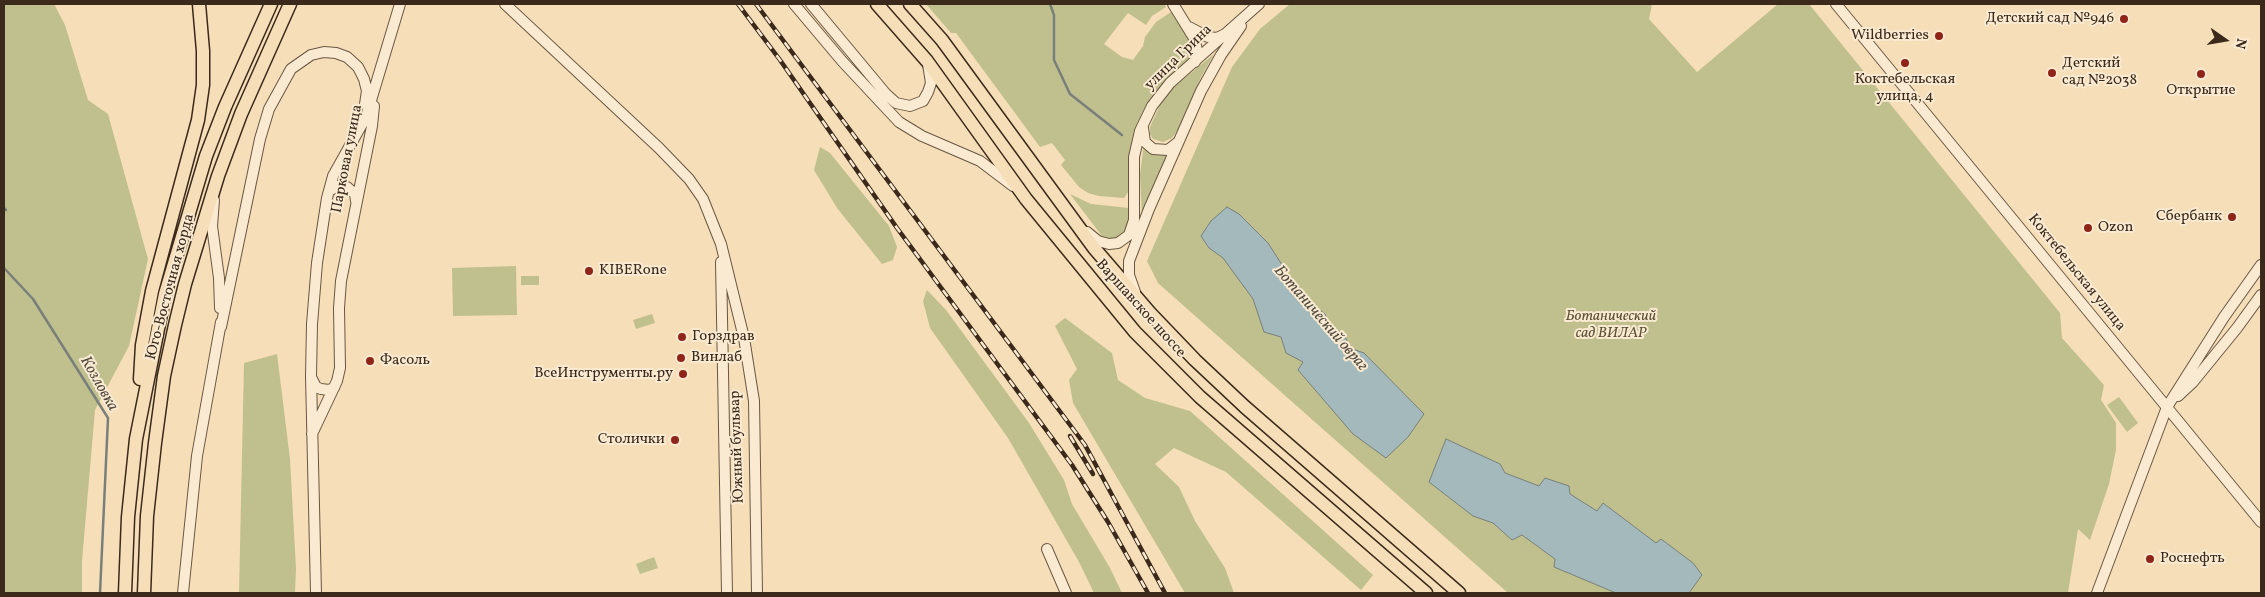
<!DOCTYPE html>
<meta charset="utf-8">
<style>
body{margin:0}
#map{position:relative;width:2265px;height:597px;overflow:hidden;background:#f6deb8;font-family:Vollkorn,serif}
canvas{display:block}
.frame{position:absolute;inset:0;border:5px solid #3b2a1c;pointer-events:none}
.north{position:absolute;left:2200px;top:15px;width:50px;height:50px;-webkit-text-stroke:4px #f9ead1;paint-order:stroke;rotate:103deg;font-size:14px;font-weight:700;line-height:20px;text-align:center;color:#3b2a1c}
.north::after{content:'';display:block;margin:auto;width:18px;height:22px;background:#3b2a1c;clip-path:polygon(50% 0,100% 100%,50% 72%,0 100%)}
</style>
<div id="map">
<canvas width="2265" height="597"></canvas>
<div class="frame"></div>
<div class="north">N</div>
</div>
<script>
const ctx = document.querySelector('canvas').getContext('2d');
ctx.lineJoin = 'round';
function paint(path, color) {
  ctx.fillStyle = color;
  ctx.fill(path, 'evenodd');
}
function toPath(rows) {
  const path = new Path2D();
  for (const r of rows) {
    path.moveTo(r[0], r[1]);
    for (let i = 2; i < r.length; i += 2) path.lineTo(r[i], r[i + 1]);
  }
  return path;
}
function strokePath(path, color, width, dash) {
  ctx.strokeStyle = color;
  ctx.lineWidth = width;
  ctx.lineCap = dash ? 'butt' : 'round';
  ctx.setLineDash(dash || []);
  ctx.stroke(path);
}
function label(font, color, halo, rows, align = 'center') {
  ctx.font = font + ' Vollkorn,serif';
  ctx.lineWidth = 4;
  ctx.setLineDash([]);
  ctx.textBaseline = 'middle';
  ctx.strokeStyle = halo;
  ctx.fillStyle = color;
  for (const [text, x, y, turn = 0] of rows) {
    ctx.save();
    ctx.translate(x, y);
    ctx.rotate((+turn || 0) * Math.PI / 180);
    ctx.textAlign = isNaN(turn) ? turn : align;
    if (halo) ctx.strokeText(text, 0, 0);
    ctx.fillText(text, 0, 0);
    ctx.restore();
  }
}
paint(toPath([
 [4,4,54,4,65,25,88,100,108,114,148,259,129,346,95,410,82,561,82,593,4,593],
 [926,4,1164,4,1166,7,1152,16,1146,25,1128,13,1104,44,1122,57,1133,60,1143,46,1145,37,1156,22,1171,12,1186,29,1193,48,1192,56,1151,97,1141,115,1134,131,1130,151,1129,191,1124,198,1099,196,1088,193,1079,187,1061,165,1065,160,1052,143,1040,147,956,33,951,33],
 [1290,4,1652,4,1649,19,1697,72,1778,4,1809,4,2060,313,2062,338,2104,385,2101,400,2116,423,2116,450,2109,484,2090,540,2078,529,2068,593,1508,593,1158,283,1147,261,1232,67,1260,29],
 [1214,54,1201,77,1179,128,1172,138,1163,142,1153,139,1150,134,1150,127,1160,105,1174,87],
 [1144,144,1168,153,1142,217,1140,174],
 [820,147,830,153,889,226,897,247,893,260,882,264,837,208,814,170],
 [1070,194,1091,204,1129,208,1130,220,1124,233,1114,239,1102,236],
 [516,266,517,315,453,316,452,268],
 [521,276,539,276,539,285,521,285],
 [927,290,946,310,1029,423,1064,480,1072,504,1110,568,1122,593,1094,593,1079,562,1008,438,930,328,923,301],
 [652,314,655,323,636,329,633,320],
 [1065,318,1112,353,1118,380,1145,398,1190,411,1373,575,1361,590,1226,472,1174,448,1155,464,1179,487,1195,521,1225,568,1234,593,1185,593,1073,403,1069,380,1077,369,1055,326],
 [277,354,290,459,296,569,295,593,239,593,244,363],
 [2119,397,2138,423,2127,432,2107,405],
 [654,557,658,568,640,574,636,564]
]), '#bfc08d');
const water = toPath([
 [1227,207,1239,214,1268,243,1302,296,1325,314,1329,326,1344,334,1350,348,1364,353,1424,414,1408,437,1386,458,1353,434,1298,370,1303,362,1286,353,1281,337,1264,332,1253,299,1223,258,1209,248,1201,236,1211,221,1227,207],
 [1446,439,1500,464,1505,473,1539,486,1545,478,1569,486,1570,494,1597,511,1603,503,1656,543,1661,539,1693,563,1702,575,1689,593,1616,593,1554,567,1555,559,1522,535,1512,540,1493,523,1473,516,1429,482,1446,439]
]);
paint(water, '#a3b9bb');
strokePath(water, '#79807b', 1);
strokePath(toPath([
 [1050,4,1054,15,1054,60,1070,94,1122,135],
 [4,208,6,210],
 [4,268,33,299,108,418,100,593]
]), '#79807b', 2.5);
const minor = toPath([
 [505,4,659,148,689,179,703,199,721,244,744,338,754,401,757,593],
 [794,4,842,61,899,122,922,136,980,161,1013,186],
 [811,4,886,94,896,103,910,106,923,101,928,92,931,83,928,64],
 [1173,4,1194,38,1198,54,1195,62],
 [1836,4,2261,522],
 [1189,27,1208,37,1217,38,1225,34],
 [1143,128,1145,142,1153,149,1168,150,1177,143],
 [329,191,338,186,347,187,355,194,356,201],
 [214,200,212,226,219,278,220,308],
 [1087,232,1098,241,1109,244,1118,243,1129,235,1134,220,1134,157,1140,131,1152,106,1170,83,1259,4],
 [721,262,727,593],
 [1135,292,1129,275,1129,261,1149,209,1201,91,1221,55,1241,26],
 [221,327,260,139,269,109,291,69,311,55,324,52,336,53,347,57,358,67,364,79,367,91,365,104],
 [311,377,316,387,321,389,329,390,334,388],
 [2178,396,2193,382,2237,328,2261,295],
 [312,434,337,381,340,368,339,308,341,281,372,126,374,106],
 [1047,549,1066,593],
 [183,593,197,456,221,322],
 [316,593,311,376,312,324,317,263,327,198,333,176,366,117,400,4],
 [2097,593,2167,407,2224,317,2261,265]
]);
const major = toPath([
 [877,4,927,61,1026,199,1135,332,1200,397,1426,593],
 [910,4,942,40,1094,248,1150,313,1195,360,1245,407,1459,593],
 [140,379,142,345,152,291,198,120,203,85,203,51,199,4],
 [125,593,128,517,136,439,165,294,206,156,225,107,271,4],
 [144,593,147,516,155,443,164,376,175,325,185,284,218,176,241,114,290,4]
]);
strokePath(minor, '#6a5743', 12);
strokePath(major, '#3b2a1c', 15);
strokePath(minor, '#f9ead1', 10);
strokePath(major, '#f6deb8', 12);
const rail = toPath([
 [738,4,780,60,897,228,1072,465,1108,522,1148,593],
 [756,4,1085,445,1165,593],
 [1070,436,1093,474]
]);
strokePath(rail, '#3b2a1c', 4.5);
strokePath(rail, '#f9ead1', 2.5, [8]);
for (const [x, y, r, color] of [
 [2124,19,5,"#8f2418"],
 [1939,36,5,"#8f2418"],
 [1905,63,5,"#8f2418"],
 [2052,73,5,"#8f2418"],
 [2201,74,5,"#8f2418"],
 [2232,217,5,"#8f2418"],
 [2088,228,5,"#8f2418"],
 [589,271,5,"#8f2418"],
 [682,337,5,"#8f2418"],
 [681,358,5,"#8f2418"],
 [370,361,5,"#8f2418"],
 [683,374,5,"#8f2418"],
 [675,440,5,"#8f2418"],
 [2150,559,5,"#8f2418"]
]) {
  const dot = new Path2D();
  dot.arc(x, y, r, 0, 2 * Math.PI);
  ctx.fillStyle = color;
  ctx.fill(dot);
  strokePath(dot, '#f9ead1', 2);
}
label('15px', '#3b2a1c', '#f9ead1', [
 ["Детский сад №946",2114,19,"right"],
 ["Wildberries",1929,36,"right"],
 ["Детский",2062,64],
 ["сад №2038",2062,81],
 ["Коктебельская",1905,80,"center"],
 ["улица, 4",1905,97,"center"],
 ["Открытие",2201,91,"center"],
 ["Сбербанк",2222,217,"right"],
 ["Ozon",2098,228],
 ["KIBERone",599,271],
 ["Горздрав",692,337],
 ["Винлаб",691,358],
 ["Фасоль",380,361],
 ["ВсеИнструменты.ру",673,374,"right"],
 ["Столички",665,440,"right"],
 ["Роснефть",2160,559]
], 'left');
label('15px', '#3b2a1c', '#f9ead1', [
 ["улица Грина",1179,58,-44],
 ["Парковая улица",348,159,-79],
 ["Коктебельская улица",2076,273,51],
 ["Юго-Восточная хорда",171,287,-75],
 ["Варшавское шоссе",1140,309,48],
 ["Южный бульвар",738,447,-92]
]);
label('italic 15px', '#5c5038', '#f9ead1', [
 ["Ботанический",1611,317],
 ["сад ВИЛАР",1611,334]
]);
label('italic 16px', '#554e44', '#f9ead1', [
 ["Ботанический овраг",1320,319,49],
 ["Козловка",98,384,60]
]);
</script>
